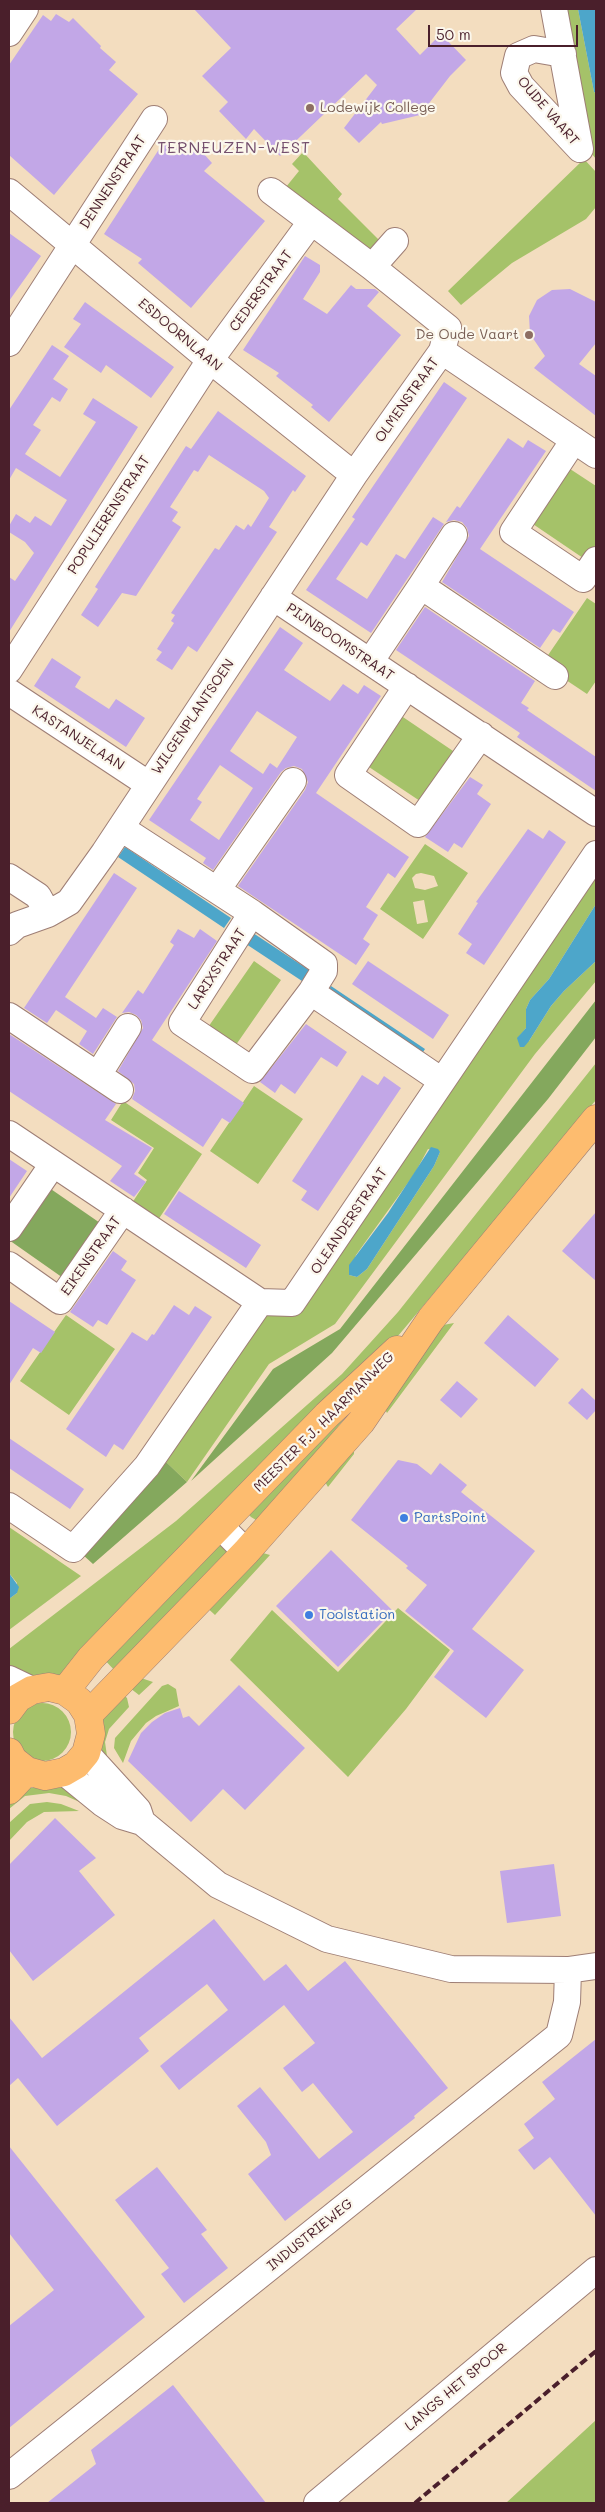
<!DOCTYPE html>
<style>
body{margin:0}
#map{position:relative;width:605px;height:2512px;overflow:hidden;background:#f3ddbf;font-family:Mali,sans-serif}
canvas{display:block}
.frame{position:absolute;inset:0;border:10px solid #4a1f2b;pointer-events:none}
.scale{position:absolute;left:428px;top:25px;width:150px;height:22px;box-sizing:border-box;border:2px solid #4a1f2b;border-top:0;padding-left:6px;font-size:15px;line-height:18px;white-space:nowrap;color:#4a1f2b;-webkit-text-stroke:4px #fbf7ec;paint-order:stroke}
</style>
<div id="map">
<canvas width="605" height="2512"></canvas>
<div class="frame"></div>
<div class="scale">50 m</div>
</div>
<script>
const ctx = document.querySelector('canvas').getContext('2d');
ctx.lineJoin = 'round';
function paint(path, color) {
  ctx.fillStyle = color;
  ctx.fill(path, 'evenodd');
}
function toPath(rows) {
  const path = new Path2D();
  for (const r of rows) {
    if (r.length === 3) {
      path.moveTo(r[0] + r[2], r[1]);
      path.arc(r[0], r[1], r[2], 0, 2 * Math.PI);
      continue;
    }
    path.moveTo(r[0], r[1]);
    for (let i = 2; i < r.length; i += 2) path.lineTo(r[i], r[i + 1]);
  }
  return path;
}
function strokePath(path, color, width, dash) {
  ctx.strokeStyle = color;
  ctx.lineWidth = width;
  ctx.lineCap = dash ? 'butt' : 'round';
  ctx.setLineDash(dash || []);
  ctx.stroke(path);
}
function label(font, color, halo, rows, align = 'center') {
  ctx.font = font + ' Mali,sans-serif';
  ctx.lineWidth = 4.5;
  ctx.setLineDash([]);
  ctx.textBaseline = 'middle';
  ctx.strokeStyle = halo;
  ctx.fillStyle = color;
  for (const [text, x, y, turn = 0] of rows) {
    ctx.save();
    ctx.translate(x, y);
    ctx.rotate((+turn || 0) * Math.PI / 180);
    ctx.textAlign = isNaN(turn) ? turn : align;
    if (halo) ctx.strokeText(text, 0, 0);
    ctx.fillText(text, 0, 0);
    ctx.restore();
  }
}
paint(toPath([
 [560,9,578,9,594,92,596,93,596,159,587,148],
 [303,152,342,194,338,199,378,239,378,243,371,254,286,187,299,171,292,164],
 [584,159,596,172,596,207,586,219,512,263,461,305,448,291],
 [564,465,596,486,596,544,586,560,527,520],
 [587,598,596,604,596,681,587,694,542,664],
 [397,713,456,753,423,803,363,763],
 [425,844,468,873,423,939,380,909],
 [421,873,434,876,438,886,425,890,415,888,412,878,416,874],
 [424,900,428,922,417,924,413,902],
 [596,870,596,904,549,979,530,1000,526,1009,526,1028,518,1038,529,1041,551,1006,564,991,596,961,596,981,535,1054,335,1324,269,1364,187,1482,164,1460,258,1316,297,1311],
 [428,1149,440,1152,434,1166,367,1269,357,1277,349,1275,356,1255,415,1173],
 [254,961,281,980,231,1052,204,1033],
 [596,1063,596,1100,382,1355,60,1680,9,1673,9,1649,176,1521,342,1374,398,1312],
 [254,1086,303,1119,258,1184,210,1151],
 [123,1101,202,1154,158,1220,132,1203,147,1180,138,1173,154,1148,111,1120],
 [66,1315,115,1349,69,1415,20,1381],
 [454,1323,387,1413,382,1404,443,1325],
 [357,1403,302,1471,256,1520,251,1517,249,1515],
 [354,1450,354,1454,328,1487,324,1480],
 [9,1527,81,1576,9,1630,9,1599,17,1593,17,1583,9,1573],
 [221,1543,229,1550,116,1672,103,1658],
 [263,1553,270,1555,215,1615,203,1604],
 [398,1608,450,1650,406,1709,348,1777,230,1660,272,1610,338,1672],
 [135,1676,153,1682,139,1695,126,1685],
 [168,1684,176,1689,179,1706,156,1716,146,1723,131,1741,123,1763,114,1748,115,1738,162,1686],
 [120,1691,127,1698,129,1707,109,1729,105,1742,107,1756,112,1765,97,1750,98,1722],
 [42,1732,29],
 [58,1787,72,1790,91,1807,66,1796,49,1793,25,1796,9,1809,9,1803,29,1788],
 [47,1802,61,1804,79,1811,44,1812,27,1822,9,1841,9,1823,30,1804],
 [596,2420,596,2503,506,2503]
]), '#a5c269');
paint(toPath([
 [596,1000,596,1037,548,1099,332,1353,191,1481,273,1369,340,1329],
 [45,1185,103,1225,66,1280,9,1240],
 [164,1460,187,1482,93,1564,82,1554]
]), '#84a85d');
paint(toPath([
 [578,9,596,9,596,93,594,92],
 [125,847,231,918,224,928,118,857],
 [596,904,596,961,564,991,551,1006,529,1041,524,1047,520,1047,517,1038,526,1028,526,1009,530,1000,549,979],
 [250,931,309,970,302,981,243,942],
 [331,986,425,1049,418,1060,324,996],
 [431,1147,438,1149,440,1152,434,1166,367,1269,357,1277,349,1275,349,1265,388,1213],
 [9,1573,19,1587,17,1593,9,1599]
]), '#4da6ca');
paint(toPath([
 [194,9,417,9,396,29,420,55,441,34,466,60,450,76,420,115,382,124,381,122,359,143,344,128,377,85,366,74,280,156,254,129,246,139,219,111,228,102,202,76,231,48],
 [56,14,69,22,73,18,101,46,100,48,116,62,109,70,138,94,54,195,9,155,9,65,43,15,51,21],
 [165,140,185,153,195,144,212,163,204,171,265,221,191,308,138,263,142,259,104,234],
 [9,233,41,256,9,301],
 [305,256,320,265,320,272,303,299,327,314,351,285,356,289,375,289,379,292,367,306,401,335,329,422,311,407,313,405,276,376,279,373,243,350],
 [570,289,596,302,596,343,579,364,596,376,596,416,534,368,545,356,530,334,529,316,537,300,552,290],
 [85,302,174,367,151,398,106,365,101,373,64,347,81,324,73,319],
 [52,345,69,356,53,379,68,389,60,402,52,397,33,425,41,430,25,454,60,477,96,422,83,414,93,398,138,427,9,632,9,577,15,581,34,553,25,542,9,532,9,526,16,514,30,523,35,516,51,526,67,500,16,468,9,480,9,410],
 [444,382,467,398,367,546,361,542,336,579,367,599,396,554,405,559,433,517,444,524,371,633,306,590,355,519,352,517],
 [218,411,306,476,295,492,293,490,269,527,277,532,197,652,188,646,172,670,156,660,162,652,157,649,174,623,171,621,175,615,171,613,215,548,219,550,236,525,244,530,248,524,251,527,269,498,264,491,209,455,198,472,194,470,170,507,178,512,172,521,181,527,136,596,122,593,98,627,81,615,98,589,95,587,186,446,191,449],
 [508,438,523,448,528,440,546,451,480,549,574,612,560,633,553,629,540,648,442,582,469,536,467,528,462,522,454,520,446,522,457,506,460,508],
 [425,607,535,681,521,703,529,708,527,710,596,757,596,791,517,737,520,733,396,650],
 [280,627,303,643,284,670,330,701,343,684,358,694,364,685,381,696,316,793,409,857,395,878,388,873,366,907,378,915,363,939,370,944,356,965,238,886,305,790,308,782,302,769,294,766,286,768,281,772,213,870,203,863,206,858,149,820],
 [257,711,297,737,277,768,270,763,263,774,230,751],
 [220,765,253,788,219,840,190,820,202,802,197,799],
 [52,658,81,677,75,687,109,709,116,699,145,718,126,747,34,686],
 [470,777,483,785,477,794,491,804,462,848,454,843,448,852,425,837],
 [528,829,543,839,549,830,566,842,484,965,466,953,472,944,458,934,478,903,476,902],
 [114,873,137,888,65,997,96,1018,103,1008,117,1017,93,1054,79,1044,87,1031,56,1010,47,1023,24,1008],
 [178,929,194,938,200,929,217,941,152,1040,244,1103,230,1123,222,1118,203,1147,132,1099,135,1091,134,1084,118,1071,143,1028,141,1020,136,1015,129,1012,122,1013,138,990,143,994,174,945,170,942],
 [368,961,449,1015,433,1039,352,984],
 [306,1024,347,1052,337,1067,321,1057,295,1094,281,1084,275,1093,260,1082],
 [9,1034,116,1104,105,1120,152,1148,134,1174,146,1182,134,1197,110,1181,122,1166,9,1091],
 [362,1075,378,1085,384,1076,401,1088,318,1211,301,1200,307,1191,292,1181],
 [9,1159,27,1171,9,1198],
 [179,1191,261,1245,246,1268,164,1214],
 [596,1212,596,1281,562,1251],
 [113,1251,127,1261,121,1270,136,1280,107,1325,98,1320,93,1327,70,1312],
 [9,1301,55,1332,41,1353,33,1348,9,1385],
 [174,1305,189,1315,195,1306,212,1317,123,1450,114,1444,106,1457,66,1429,132,1332,147,1341,152,1334,154,1335],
 [508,1315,559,1359,535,1387,484,1343],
 [457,1381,478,1399,461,1418,440,1400],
 [582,1388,596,1401,596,1410,587,1420,568,1403],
 [9,1438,84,1489,70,1509,9,1468],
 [398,1460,417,1464,431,1475,440,1463,467,1485,461,1492,535,1551,472,1629,524,1670,486,1718,434,1677,454,1651,405,1611,427,1585,406,1568,408,1566,351,1520],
 [331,1550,393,1611,338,1667,276,1606],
 [239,1685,305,1748,245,1810,223,1789,191,1822,128,1761,141,1733,152,1722,165,1713,180,1708,183,1718,189,1716,199,1726],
 [55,1818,96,1858,79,1871,115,1915,33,1981,9,1950,9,1865],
 [554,1864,561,1916,507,1923,500,1871],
 [214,1919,264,1981,286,1964,308,1991,345,1961,448,2088,414,2116,415,2118,285,2221,248,2174,271,2155,266,2142,237,2106,260,2087,319,2159,353,2132,313,2083,302,2092,283,2068,315,2043,284,2005,179,2090,160,2066,228,2010,207,1984,139,2038,149,2051,57,2126,18,2078,9,2086,9,2017,42,2058],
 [596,2039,596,2216,550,2157,534,2170,518,2150,534,2138,524,2124,555,2099,542,2082],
 [9,2146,145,2317,9,2428,9,2326,54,2290,9,2233],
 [157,2167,207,2230,201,2234,228,2268,184,2303,161,2274,169,2268,115,2200],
 [173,2385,266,2503,47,2503,96,2464,91,2450]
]), '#c2a7e7');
const minor = toPath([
 [554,9,580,149,521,86,514,73,518,56,534,49,563,54],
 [9,33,25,9],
 [9,192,210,360,354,475],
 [372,267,395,241],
 [9,343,154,119],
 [442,351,596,455],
 [574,440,513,532,583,579,596,560],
 [421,586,454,535],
 [273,597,596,813],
 [370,662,421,586,555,676],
 [9,670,210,360,311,222],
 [407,686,348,775,418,824,481,735],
 [9,692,148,784],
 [121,828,252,913,324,964,324,971,311,992,252,1070,182,1023,252,913],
 [9,877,38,896,48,914],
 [217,890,293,781],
 [9,932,17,925,48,914,69,902,104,853,354,475,442,351,448,328,372,267,271,191],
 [311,992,442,1081],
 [9,1016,120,1090],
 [98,1075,128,1027],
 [9,1134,260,1302],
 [9,1228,53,1164],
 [9,1265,60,1301,123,1210],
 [260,1302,292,1303,596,854],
 [9,1506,73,1549,147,1466,260,1302],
 [220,1526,246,1552],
 [9,1679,32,1690],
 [86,1753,138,1810,142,1822],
 [64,1772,102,1803,122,1816,142,1822,218,1885,327,1939,451,1969,568,1970,596,1966],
 [9,2476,559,2035,567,2002,568,1970],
 [317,2503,596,2270]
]);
const major = toPath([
 [65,1691,91,1658,327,1415,397,1350],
 [9,1710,18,1698,32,1690,49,1687,65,1691,79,1701,88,1715,91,1734,86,1753,76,1765,64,1772,45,1776,27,1771,13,1760,9,1752],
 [88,1715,246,1552,361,1422,431,1319,596,1119],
 [9,1790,27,1771]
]);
strokePath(minor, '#9e7e75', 28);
strokePath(major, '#9e7e75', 29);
strokePath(minor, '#fff', 26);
strokePath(major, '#fdbc6f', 28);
strokePath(toPath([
 [415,2503,596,2351]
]), '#4a1f2b', 4, [8, 4]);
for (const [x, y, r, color] of [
 [310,108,5,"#8d6e63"],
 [529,335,5,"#8d6e63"],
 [404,1518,5,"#3f7fe0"],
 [309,1615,5,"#3f7fe0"]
]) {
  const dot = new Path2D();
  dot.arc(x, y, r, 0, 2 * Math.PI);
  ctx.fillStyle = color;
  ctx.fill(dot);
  strokePath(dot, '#fbf7ec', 2);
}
label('14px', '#785e54', '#fbf7ec', [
 ["Lodewijk College",320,108],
 ["De Oude Vaart",519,335,"right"]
], 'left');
label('14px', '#4a1f2b', '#fbf7ec', [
 ["OUDE VAART",548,111,49],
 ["DENNENSTRAAT",113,182,-57],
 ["CEDERSTRAAT",261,291,-54],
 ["ESDOORNLAAN",180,335,40],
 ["OLMENSTRAAT",407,400,-55],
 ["POPULIERENSTRAAT",109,515,-57],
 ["PIJNBOOMSTRAAT",340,642,34],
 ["WILGENPLANTSOEN",193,717,-56],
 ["KASTANJELAAN",78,738,33],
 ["LARIXSTRAAT",217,969,-57],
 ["OLEANDERSTRAAT",349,1221,-56],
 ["EIKENSTRAAT",91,1256,-55],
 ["MEESTER F.J. HAARMANWEG",324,1422,-45],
 ["INDUSTRIEWEG",310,2235,-39],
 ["LANGS HET SPOOR",456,2387,-40]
]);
label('14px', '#366cbe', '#fbf7ec', [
 ["PartsPoint",414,1518],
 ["Toolstation",319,1615]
], 'left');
ctx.letterSpacing = '1px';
label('16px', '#744f6d', '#fbf7ec', [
 ["TERNEUZEN-WEST",234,148]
]);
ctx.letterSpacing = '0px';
</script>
